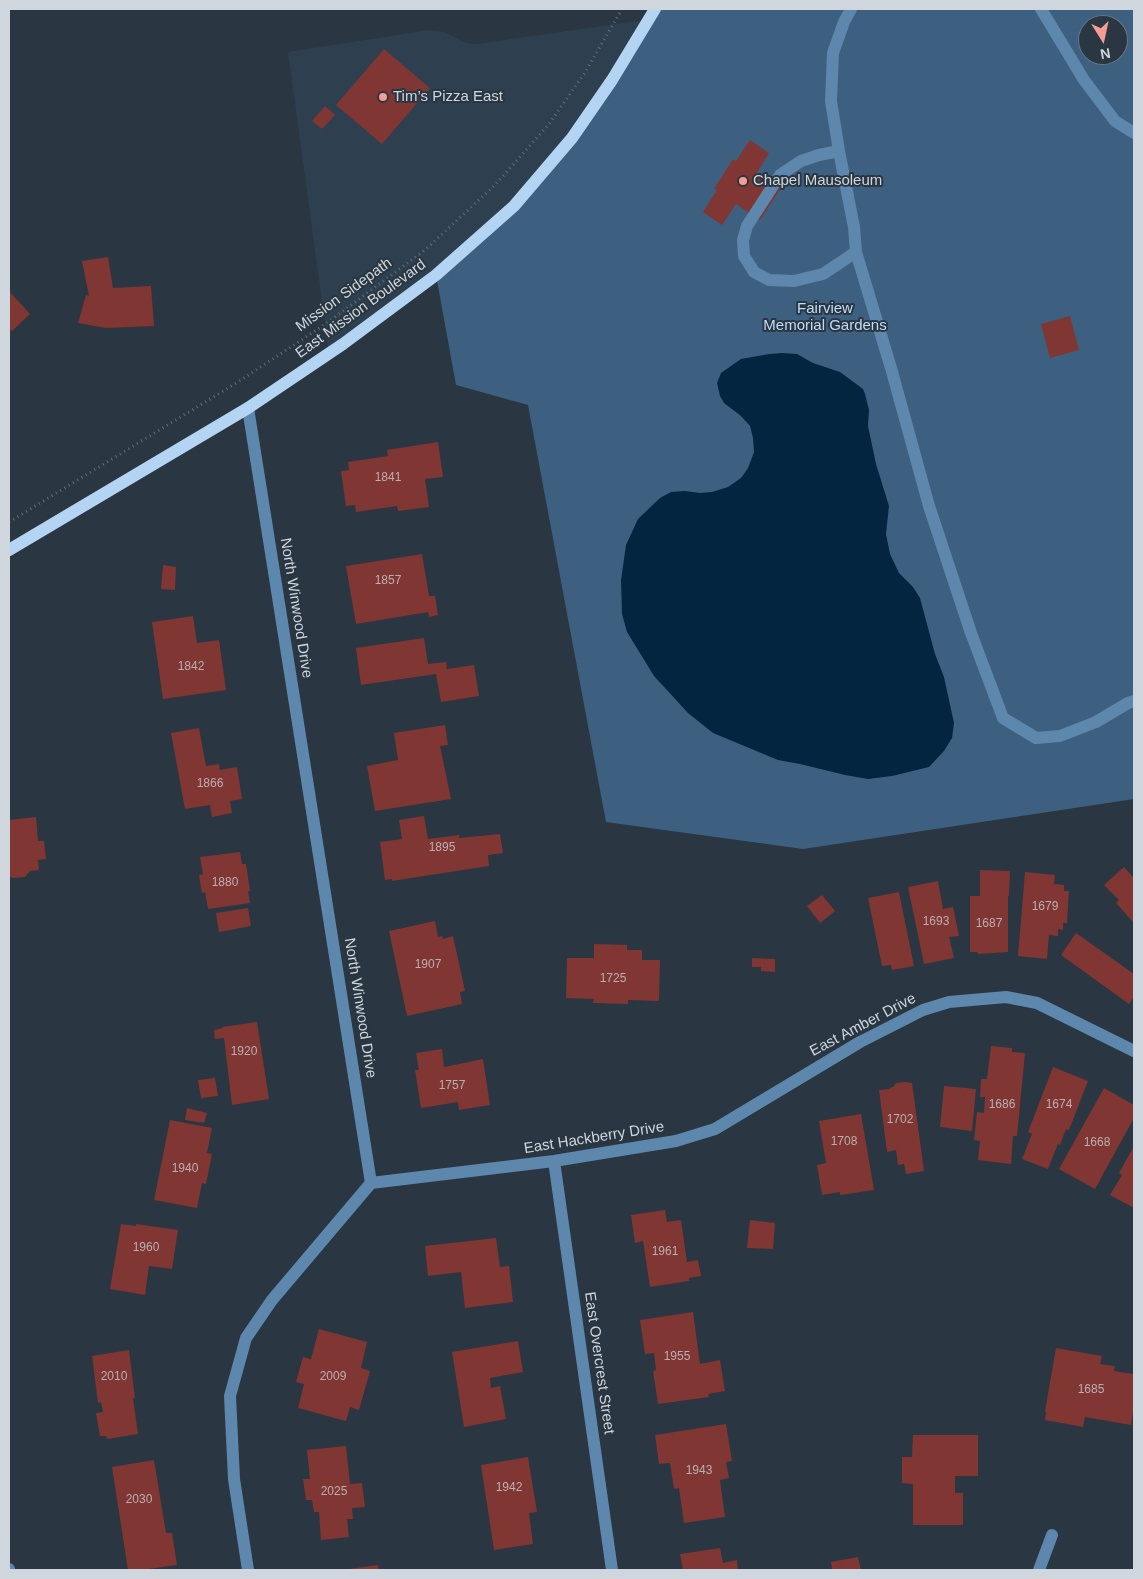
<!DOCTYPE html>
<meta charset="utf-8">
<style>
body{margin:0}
#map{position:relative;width:1143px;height:1579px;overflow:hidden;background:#2a3641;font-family:Arial,sans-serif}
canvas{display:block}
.frame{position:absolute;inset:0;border:10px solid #cfd6de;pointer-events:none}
.north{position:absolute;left:1078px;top:15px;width:50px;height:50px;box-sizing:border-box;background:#2a3641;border:1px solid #6c7680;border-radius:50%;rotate:170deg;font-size:14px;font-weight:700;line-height:20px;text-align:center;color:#cfd6de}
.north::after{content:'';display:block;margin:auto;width:18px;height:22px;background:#f59c94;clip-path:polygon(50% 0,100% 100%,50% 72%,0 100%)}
</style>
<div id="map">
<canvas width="1143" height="1579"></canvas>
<div class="frame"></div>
<div class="north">N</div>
</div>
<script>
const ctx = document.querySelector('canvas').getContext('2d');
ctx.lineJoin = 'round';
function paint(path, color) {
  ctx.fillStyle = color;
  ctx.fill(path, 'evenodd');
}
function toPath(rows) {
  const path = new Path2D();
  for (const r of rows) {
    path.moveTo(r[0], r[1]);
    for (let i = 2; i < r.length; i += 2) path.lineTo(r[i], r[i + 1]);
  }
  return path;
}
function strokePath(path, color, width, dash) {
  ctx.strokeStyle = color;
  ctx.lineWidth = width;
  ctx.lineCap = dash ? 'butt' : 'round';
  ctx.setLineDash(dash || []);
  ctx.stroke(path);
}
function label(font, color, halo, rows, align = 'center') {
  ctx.font = font + ' Arial,sans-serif';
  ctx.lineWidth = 4;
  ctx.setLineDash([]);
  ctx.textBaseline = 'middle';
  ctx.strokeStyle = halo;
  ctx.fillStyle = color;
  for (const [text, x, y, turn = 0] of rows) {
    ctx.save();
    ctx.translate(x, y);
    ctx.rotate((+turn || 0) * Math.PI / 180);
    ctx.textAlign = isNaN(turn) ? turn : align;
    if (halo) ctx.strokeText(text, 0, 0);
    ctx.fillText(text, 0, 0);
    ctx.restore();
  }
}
paint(toPath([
 [650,19,612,80,514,206,329,353,288,52,429,30,445,32,466,43,477,44]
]), '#2e3f4f');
paint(toPath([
 [655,9,1134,9,1134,799,803,849,606,822,528,405,456,385,436,275,514,206,572,138],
 [1088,25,1118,25,1118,55,1088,55]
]), '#3e6080');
paint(toPath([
 [782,353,797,354,813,363,840,372,863,389,865,394,869,410,868,426,876,464,889,506,886,534,890,554,899,573,913,587,920,598,935,654,944,677,954,723,952,738,944,751,929,767,892,776,868,779,845,775,800,764,778,760,713,733,688,713,654,676,627,632,622,614,621,580,626,545,638,519,660,498,671,492,685,491,700,493,712,492,728,487,741,478,748,468,754,452,753,438,750,426,741,416,724,403,720,396,717,383,721,373,741,359,769,354]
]), '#042540');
paint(toPath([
 [384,49,430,88,382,144,336,105],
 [325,106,335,115,322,129,312,121],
 [750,140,769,153,756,174,780,189,760,220,736,204,722,225,703,212,717,190,714,189,733,159,736,161],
 [108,257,113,288,151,286,154,326,106,328,78,323,86,295,89,296,82,261],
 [9,291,30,314,12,331,9,328],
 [1070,316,1079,350,1050,358,1041,324],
 [438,442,443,477,425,479,429,507,398,511,397,506,356,512,355,505,346,506,341,471,349,470,348,462,388,456,387,450],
 [422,554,429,596,435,596,438,615,429,617,428,612,356,624,346,566],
 [163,565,176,567,175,590,161,589],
 [193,616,197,643,219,640,226,690,163,699,152,622],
 [424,638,428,664,446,662,447,669,474,665,479,696,441,702,436,674,361,685,356,648],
 [445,725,448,745,440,746,451,799,375,811,367,766,398,760,394,733],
 [199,728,206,766,219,764,220,770,237,767,242,799,230,801,232,813,212,817,210,805,185,809,171,733],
 [424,816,428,839,459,835,459,838,500,834,503,853,488,855,489,866,392,881,392,879,385,880,380,842,402,839,399,820],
 [36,817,38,841,44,841,46,859,38,860,39,870,30,871,25,877,12,878,9,875,9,820],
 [240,852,242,864,246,864,250,891,248,891,250,903,208,909,205,892,202,893,199,875,203,874,200,857],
 [1124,867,1134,878,1134,923,1116,903,1119,900,1104,885],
 [980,870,1010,871,1009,896,1008,896,1008,952,979,954,977,952,970,952,970,896,980,896],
 [1025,872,1055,875,1054,884,1064,885,1064,891,1069,891,1067,923,1063,923,1063,930,1058,929,1058,936,1049,935,1047,959,1018,956],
 [938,881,943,909,953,907,959,936,949,937,954,958,924,964,908,887],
 [899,892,914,966,892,970,891,965,882,966,868,898],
 [822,895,835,911,820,923,807,906],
 [248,908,251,926,219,932,216,913],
 [435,921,438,937,442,936,443,939,453,936,465,991,460,992,462,1004,407,1016,389,931],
 [1076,933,1134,974,1134,997,1129,1004,1061,955],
 [594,944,627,945,627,950,642,950,642,960,660,960,659,1001,628,1000,628,1004,593,1003,594,999,566,998,567,958,594,958],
 [752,958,775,959,775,972,761,971,761,967,752,967],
 [257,1022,269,1099,232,1105,224,1038,215,1039,214,1030,223,1028,222,1027],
 [991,1046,1012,1048,1012,1052,1025,1053,1017,1136,1013,1136,1011,1164,978,1160,980,1141,974,1140,977,1112,984,1113,985,1097,980,1097,981,1079,987,1079],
 [442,1049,444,1067,483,1059,490,1105,459,1110,458,1102,421,1108,415,1070,419,1070,416,1053],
 [1053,1067,1088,1081,1069,1130,1066,1129,1060,1145,1058,1144,1048,1169,1022,1159,1032,1134,1028,1132],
 [215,1078,218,1096,201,1098,198,1080],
 [906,1082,912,1083,924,1171,906,1174,904,1164,898,1165,896,1150,887,1152,879,1090,890,1089,890,1088,893,1087,896,1083],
 [944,1086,976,1089,972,1131,940,1127],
 [1104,1088,1134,1105,1134,1118,1095,1189,1059,1169],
 [187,1108,207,1113,204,1123,185,1120],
 [861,1114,874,1190,840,1195,840,1192,822,1195,817,1165,826,1163,819,1121],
 [170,1120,212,1128,207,1153,212,1154,206,1184,202,1183,197,1208,154,1200],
 [1134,1146,1134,1208,1110,1195,1122,1175,1119,1173],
 [665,1210,667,1222,681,1220,687,1262,698,1260,701,1276,689,1278,689,1281,650,1287,643,1241,635,1243,631,1215],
 [750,1220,775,1223,773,1249,747,1248],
 [121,1224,136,1226,136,1224,178,1230,172,1269,149,1266,145,1295,110,1289],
 [496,1238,500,1267,509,1266,513,1302,465,1308,461,1272,428,1276,425,1246],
 [693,1312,700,1364,720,1360,725,1391,708,1394,709,1397,658,1404,653,1371,656,1370,654,1353,645,1354,640,1320],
 [319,1329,367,1342,361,1368,370,1371,359,1410,350,1407,346,1421,298,1408,304,1384,296,1382,303,1357,311,1359],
 [518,1341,523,1372,490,1378,491,1388,500,1386,506,1419,464,1427,452,1352],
 [1056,1348,1102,1356,1100,1364,1115,1366,1114,1371,1134,1374,1134,1406,1131,1425,1085,1417,1083,1427,1045,1420,1046,1412,1045,1411],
 [129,1350,135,1398,133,1398,138,1434,107,1439,106,1436,100,1436,96,1413,103,1412,101,1402,98,1403,92,1356],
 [726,1424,732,1461,726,1462,729,1478,720,1480,725,1517,684,1523,679,1488,674,1489,670,1463,659,1464,655,1435],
 [913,1435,978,1435,978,1476,955,1476,955,1493,963,1493,963,1525,913,1525,913,1484,902,1483,902,1457,912,1457],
 [346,1446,350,1484,362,1483,365,1507,352,1508,353,1519,347,1519,349,1537,321,1540,319,1512,314,1512,312,1500,306,1500,303,1479,310,1479,307,1450],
 [528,1457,537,1512,529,1513,533,1544,494,1550,481,1465],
 [154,1460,166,1533,172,1533,177,1565,142,1570,128,1570,112,1467],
 [720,1548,723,1563,737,1560,738,1570,683,1570,680,1554],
 [858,1557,861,1570,832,1570,831,1562],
 [378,1565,379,1570,350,1570,349,1569]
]), '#803632');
strokePath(toPath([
 [9,522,238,382,327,323,425,250,494,186,549,124,584,74,622,9]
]), '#636e78', 3, [1, 4]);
strokePath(toPath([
 [1041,9,1084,80,1115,121,1134,133],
 [839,151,819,155,801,161,780,175,747,226,743,240,744,256,754,272,769,280,794,281,823,274,856,252,854,227,839,151,831,101,833,53,844,22,851,9],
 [856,252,891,368,929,506,971,633,1003,718,1036,738,1060,736,1096,722,1128,703,1134,701],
 [554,1161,612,1570],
 [371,1183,554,1161,676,1141,715,1129,860,1042,923,1010,949,1002,1006,997,1037,1003,1134,1051],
 [9,1569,9,1570],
 [248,1570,234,1479,230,1396,246,1338,272,1300,371,1183,248,408],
 [1039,1570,1052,1535]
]), '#5e87ad', 12);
strokePath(toPath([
 [9,550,248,408,343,344,436,275,514,206,572,138,612,80,655,9]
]), '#b4d4f3', 12);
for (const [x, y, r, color] of [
 [383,97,5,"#f59c94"],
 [743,181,5,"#f59c94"]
]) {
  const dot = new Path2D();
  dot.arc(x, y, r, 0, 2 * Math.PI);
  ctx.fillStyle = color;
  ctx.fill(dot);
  strokePath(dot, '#2a3641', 2);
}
label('12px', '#bbaeb3', null, [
 ["1841",388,478],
 ["1857",388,581],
 ["1842",191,667],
 ["1866",210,784],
 ["1895",442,848],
 ["1880",225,883],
 ["1679",1045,907],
 ["1693",936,922],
 ["1687",989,924],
 ["1907",428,965],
 ["1725",613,979],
 ["1920",244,1052],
 ["1757",452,1086],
 ["1686",1002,1105],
 ["1674",1059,1105],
 ["1702",900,1120],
 ["1708",844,1142],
 ["1668",1097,1143],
 ["1940",185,1169],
 ["1960",146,1248],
 ["1961",665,1252],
 ["1955",677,1357],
 ["2010",114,1377],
 ["2009",333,1377],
 ["1685",1091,1390],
 ["1943",699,1471],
 ["1942",509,1488],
 ["2025",334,1492],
 ["2030",139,1500]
]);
label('15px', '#cfd6de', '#2a3641', [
 ["Tim’s Pizza East",393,97],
 ["Chapel Mausoleum",753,181]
], 'left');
label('15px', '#cfd6de', '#2a3641', [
 ["Mission Sidepath",344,295,-36],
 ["East Mission Boulevard",361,309,-36],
 ["North Winwood Drive",296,608,81],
 ["North Winwood Drive",360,1008,81],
 ["East Amber Drive",863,1025,-28],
 ["East Hackberry Drive",594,1138,-9],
 ["East Overcrest Street",599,1363,82]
]);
label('15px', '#beddfb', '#2a3641', [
 ["Fairview",825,309],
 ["Memorial Gardens",825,326]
]);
</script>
